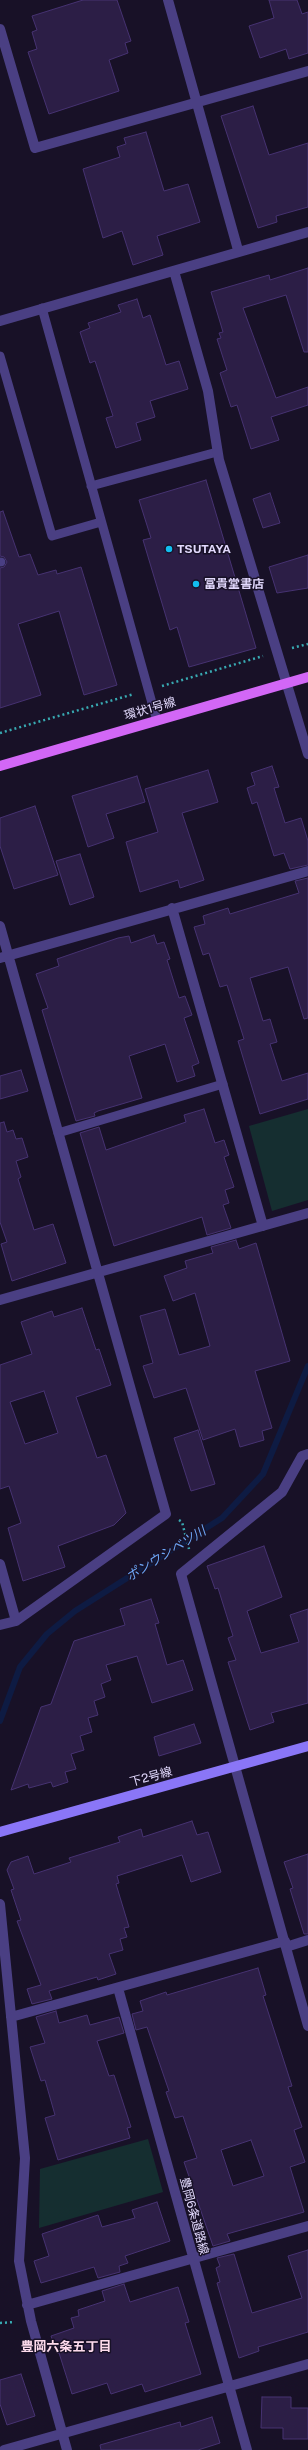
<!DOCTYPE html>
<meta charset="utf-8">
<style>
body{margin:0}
canvas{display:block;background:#181127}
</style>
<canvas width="308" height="2450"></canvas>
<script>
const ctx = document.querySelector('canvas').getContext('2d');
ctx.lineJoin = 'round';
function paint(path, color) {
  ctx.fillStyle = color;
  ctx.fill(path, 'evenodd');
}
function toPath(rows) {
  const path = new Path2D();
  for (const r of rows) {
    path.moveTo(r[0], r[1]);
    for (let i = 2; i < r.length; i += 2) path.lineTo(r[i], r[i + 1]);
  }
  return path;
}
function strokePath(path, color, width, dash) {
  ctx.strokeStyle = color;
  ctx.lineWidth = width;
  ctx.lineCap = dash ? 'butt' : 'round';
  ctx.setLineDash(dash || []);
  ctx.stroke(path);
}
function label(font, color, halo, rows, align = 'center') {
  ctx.font = font + ' "Public Sans","Noto Sans JP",sans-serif';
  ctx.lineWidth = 3;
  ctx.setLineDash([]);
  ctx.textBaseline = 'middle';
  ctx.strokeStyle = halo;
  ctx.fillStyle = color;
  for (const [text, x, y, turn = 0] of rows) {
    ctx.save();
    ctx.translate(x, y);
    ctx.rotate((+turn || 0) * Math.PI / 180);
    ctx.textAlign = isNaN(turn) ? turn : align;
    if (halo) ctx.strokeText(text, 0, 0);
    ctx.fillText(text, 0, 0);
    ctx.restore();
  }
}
paint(toPath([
 [308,1109,308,1200,272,1211,249,1126],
 [148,2139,163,2192,39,2228,40,2169]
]), '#152e30');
strokePath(toPath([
 [0,1721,20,1667,47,1634,75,1611,222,1518,263,1474,308,1366]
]), '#0e1b43', 6);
const building = toPath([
 [83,0,117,0,131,41,125,43,128,53,109,60,119,91,49,114,28,52,37,49,32,32,37,30,32,16,83,0],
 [269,0,297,0,302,14,308,12,308,53,289,59,286,49,260,58,249,26,274,18,269,0],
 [253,106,269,155,308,143,308,207,276,216,277,222,258,228,221,116,253,106],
 [146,132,164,191,188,184,200,222,157,236,163,255,133,265,122,231,103,238,83,169,120,157,117,147,126,144,124,138,146,132],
 [308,268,308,352,304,352,286,295,243,308,276,398,308,387,308,405,271,417,279,440,251,449,237,405,231,407,220,373,227,370,217,339,221,338,219,333,223,332,211,292,269,275,270,280,308,268],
 [137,299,143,318,150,315,166,365,179,361,188,389,150,401,155,417,136,423,141,440,116,448,106,418,113,416,95,361,90,363,80,332,90,328,88,323,121,312,118,305,137,299],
 [206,480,256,648,189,667,177,627,170,630,143,540,151,538,139,500,206,480],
 [270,493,280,523,263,528,253,499,270,493],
 [3,511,19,557,30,554,38,575,56,570,57,574,81,567,117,685,84,695,59,611,18,624,41,695,0,708,0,568,4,567,7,562,4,557,0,556,0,512,3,511],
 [308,555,308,588,277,593,269,567,308,555],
 [272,766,279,787,274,788,285,823,301,818,308,841,308,865,290,869,284,853,274,856,257,802,252,804,247,788,255,785,251,773,272,766],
 [208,770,218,802,182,813,204,880,180,888,178,880,140,892,126,842,158,832,145,789,208,770],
 [137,776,145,802,106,814,114,838,88,847,72,796,137,776],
 [35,806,58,875,14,889,0,846,0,818,35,806],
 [80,854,94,897,70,905,56,861,80,854],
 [308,878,308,1018,304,1019,288,967,250,978,263,1021,270,1019,277,1042,270,1044,282,1081,308,1073,308,1099,260,1114,238,1041,244,1039,227,985,220,987,209,953,203,955,194,927,205,924,203,916,228,908,230,914,299,893,295,881,308,878],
 [154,935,157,944,164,942,170,959,167,960,179,998,185,996,192,1015,184,1018,199,1063,192,1066,195,1076,177,1082,165,1044,129,1056,142,1098,98,1111,94,1113,95,1116,76,1121,42,1010,48,1008,36,974,59,966,57,959,118,938,129,936,131,943,154,935],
 [21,1070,28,1091,0,1099,0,1076,21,1070],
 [204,1109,215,1143,224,1140,229,1155,224,1157,234,1187,225,1190,229,1203,223,1205,231,1228,207,1235,202,1217,114,1246,80,1133,99,1127,106,1150,186,1122,184,1115,204,1109],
 [4,1122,7,1132,13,1130,16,1139,22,1138,28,1157,16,1161,21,1177,18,1179,34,1230,53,1224,66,1263,12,1281,1,1244,7,1242,0,1222,0,1123,4,1122],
 [236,1240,239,1249,256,1243,290,1361,255,1371,272,1428,262,1431,264,1440,240,1447,235,1429,203,1440,186,1388,154,1398,143,1366,153,1363,140,1316,165,1309,179,1355,210,1346,195,1293,173,1301,164,1276,187,1268,185,1261,213,1253,211,1247,236,1240],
 [82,1308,96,1350,99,1349,111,1385,76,1397,97,1458,106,1455,126,1513,114,1525,58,1546,65,1567,23,1581,8,1528,21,1523,9,1486,0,1489,0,1365,32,1354,21,1322,52,1311,54,1317,82,1308],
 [44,1391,58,1433,25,1444,10,1402,44,1391],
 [198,1430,215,1484,191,1491,174,1438,198,1430],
 [264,1546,282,1597,247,1611,261,1653,299,1642,290,1615,308,1609,308,1703,271,1713,274,1722,250,1730,228,1662,236,1660,228,1638,233,1636,218,1588,215,1589,207,1566,264,1546],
 [151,1599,159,1623,155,1624,167,1665,183,1660,193,1690,152,1703,137,1656,106,1665,111,1680,101,1684,105,1697,94,1701,98,1715,88,1718,92,1732,80,1736,84,1750,71,1754,76,1769,65,1772,68,1782,53,1787,51,1782,29,1788,28,1784,11,1790,41,1707,51,1704,74,1641,125,1625,120,1609,151,1599],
 [194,1724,201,1743,159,1756,154,1737,194,1724],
 [192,1821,197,1835,208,1832,221,1872,191,1882,182,1855,117,1876,119,1883,116,1884,129,1927,124,1928,127,1937,120,1939,123,1950,109,1954,116,1974,98,1980,97,1977,49,1991,52,1999,32,2004,27,1989,41,1985,17,1921,21,1920,11,1890,14,1889,7,1870,11,1862,28,1856,34,1874,71,1862,69,1858,120,1842,118,1837,141,1829,143,1837,192,1821],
 [308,1854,308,1934,304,1934,290,1889,293,1888,284,1862,308,1854],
 [258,1968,266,1995,263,1996,292,2086,288,2087,302,2127,294,2130,305,2162,290,2167,304,2212,227,2234,230,2241,213,2246,184,2162,197,2158,183,2116,175,2118,166,2092,169,2091,147,2027,136,2030,132,2014,143,2011,140,2001,166,1992,167,1995,258,1968],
 [251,2140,264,2176,233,2186,221,2150,251,2140],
 [56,2011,59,2023,87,2015,90,2025,119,2017,124,2033,97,2041,109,2076,114,2075,131,2127,127,2128,130,2138,58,2160,45,2118,55,2115,45,2080,41,2081,30,2047,45,2043,36,2017,56,2011],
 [157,2202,170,2241,125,2256,128,2263,119,2266,120,2272,98,2278,94,2267,41,2283,34,2261,49,2256,42,2234,98,2215,102,2227,135,2218,132,2210,157,2202],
 [308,2250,308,2332,258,2347,259,2351,239,2358,217,2283,220,2282,216,2268,220,2266,217,2258,234,2254,252,2313,302,2298,288,2256,308,2250],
 [124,2284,130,2302,178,2287,189,2322,185,2323,201,2374,145,2392,142,2384,111,2394,107,2383,72,2394,59,2353,57,2353,51,2336,74,2328,71,2318,79,2316,78,2310,105,2301,102,2291,124,2284],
 [21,2374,35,2416,7,2425,0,2404,0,2380,21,2374],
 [262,2397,291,2397,291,2408,308,2408,308,2439,283,2439,283,2428,261,2428,262,2397],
 [212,2417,220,2443,198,2450,101,2450,100,2445,180,2422,181,2427,212,2417]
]);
paint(building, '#2c1e46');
strokePath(building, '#463271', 1);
strokePath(toPath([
 [292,648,308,644],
 [162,686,263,656],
 [0,733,134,694],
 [179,1520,182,1522,189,1549],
 [0,2323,15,2322]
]), '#38aab2', 2.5, [2, 3]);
strokePath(toPath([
 [42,308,157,721],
 [0,356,52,536,101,522],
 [91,486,217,452],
 [0,562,1,562],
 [58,1133,223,1084]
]), '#4a3f83', 9);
strokePath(toPath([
 [168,0,238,250],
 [0,29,35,148,308,71],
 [174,271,208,391,219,460,308,754],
 [0,321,308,232],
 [172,908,263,1226],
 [0,926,166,1514,16,1621,0,1625],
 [0,958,308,871],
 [0,1300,308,1213],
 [308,1454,302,1456,282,1492,181,1574,308,2026],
 [0,1564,16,1621],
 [0,1904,25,2158,19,2261,31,2321,67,2450],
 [286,1947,308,1940],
 [118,1988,247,2450],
 [11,2017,285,1941],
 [27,2305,308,2226],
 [4,2450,308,2364]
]), '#4a3f83', 10);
strokePath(toPath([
 [0,1832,308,1746]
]), '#8a76f7', 10);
strokePath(toPath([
 [0,766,308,677]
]), '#d267f6', 10);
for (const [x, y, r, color] of [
 [169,549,4,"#12bef0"],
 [196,584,4,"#12bef0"]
]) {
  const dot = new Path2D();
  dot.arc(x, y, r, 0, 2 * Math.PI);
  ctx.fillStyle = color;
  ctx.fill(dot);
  strokePath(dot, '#181127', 1.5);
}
label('bold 12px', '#e2d9fd', '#181127', [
 ["TSUTAYA",177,549],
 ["冨貴堂書店",204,584]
], 'left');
label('12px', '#e2d9fd', '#181127', [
 ["環状1号線",150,709,-16],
 ["下2号線",151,1777,-15],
 ["豊岡6条道路線",194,2216,75]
]);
label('italic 13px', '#6ea6f6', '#181127', [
 ["ポンウシベツ川",166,1554,-32]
]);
label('bold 13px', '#fddbec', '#181127', [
 ["豊岡六条五丁目",66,2347]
]);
</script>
